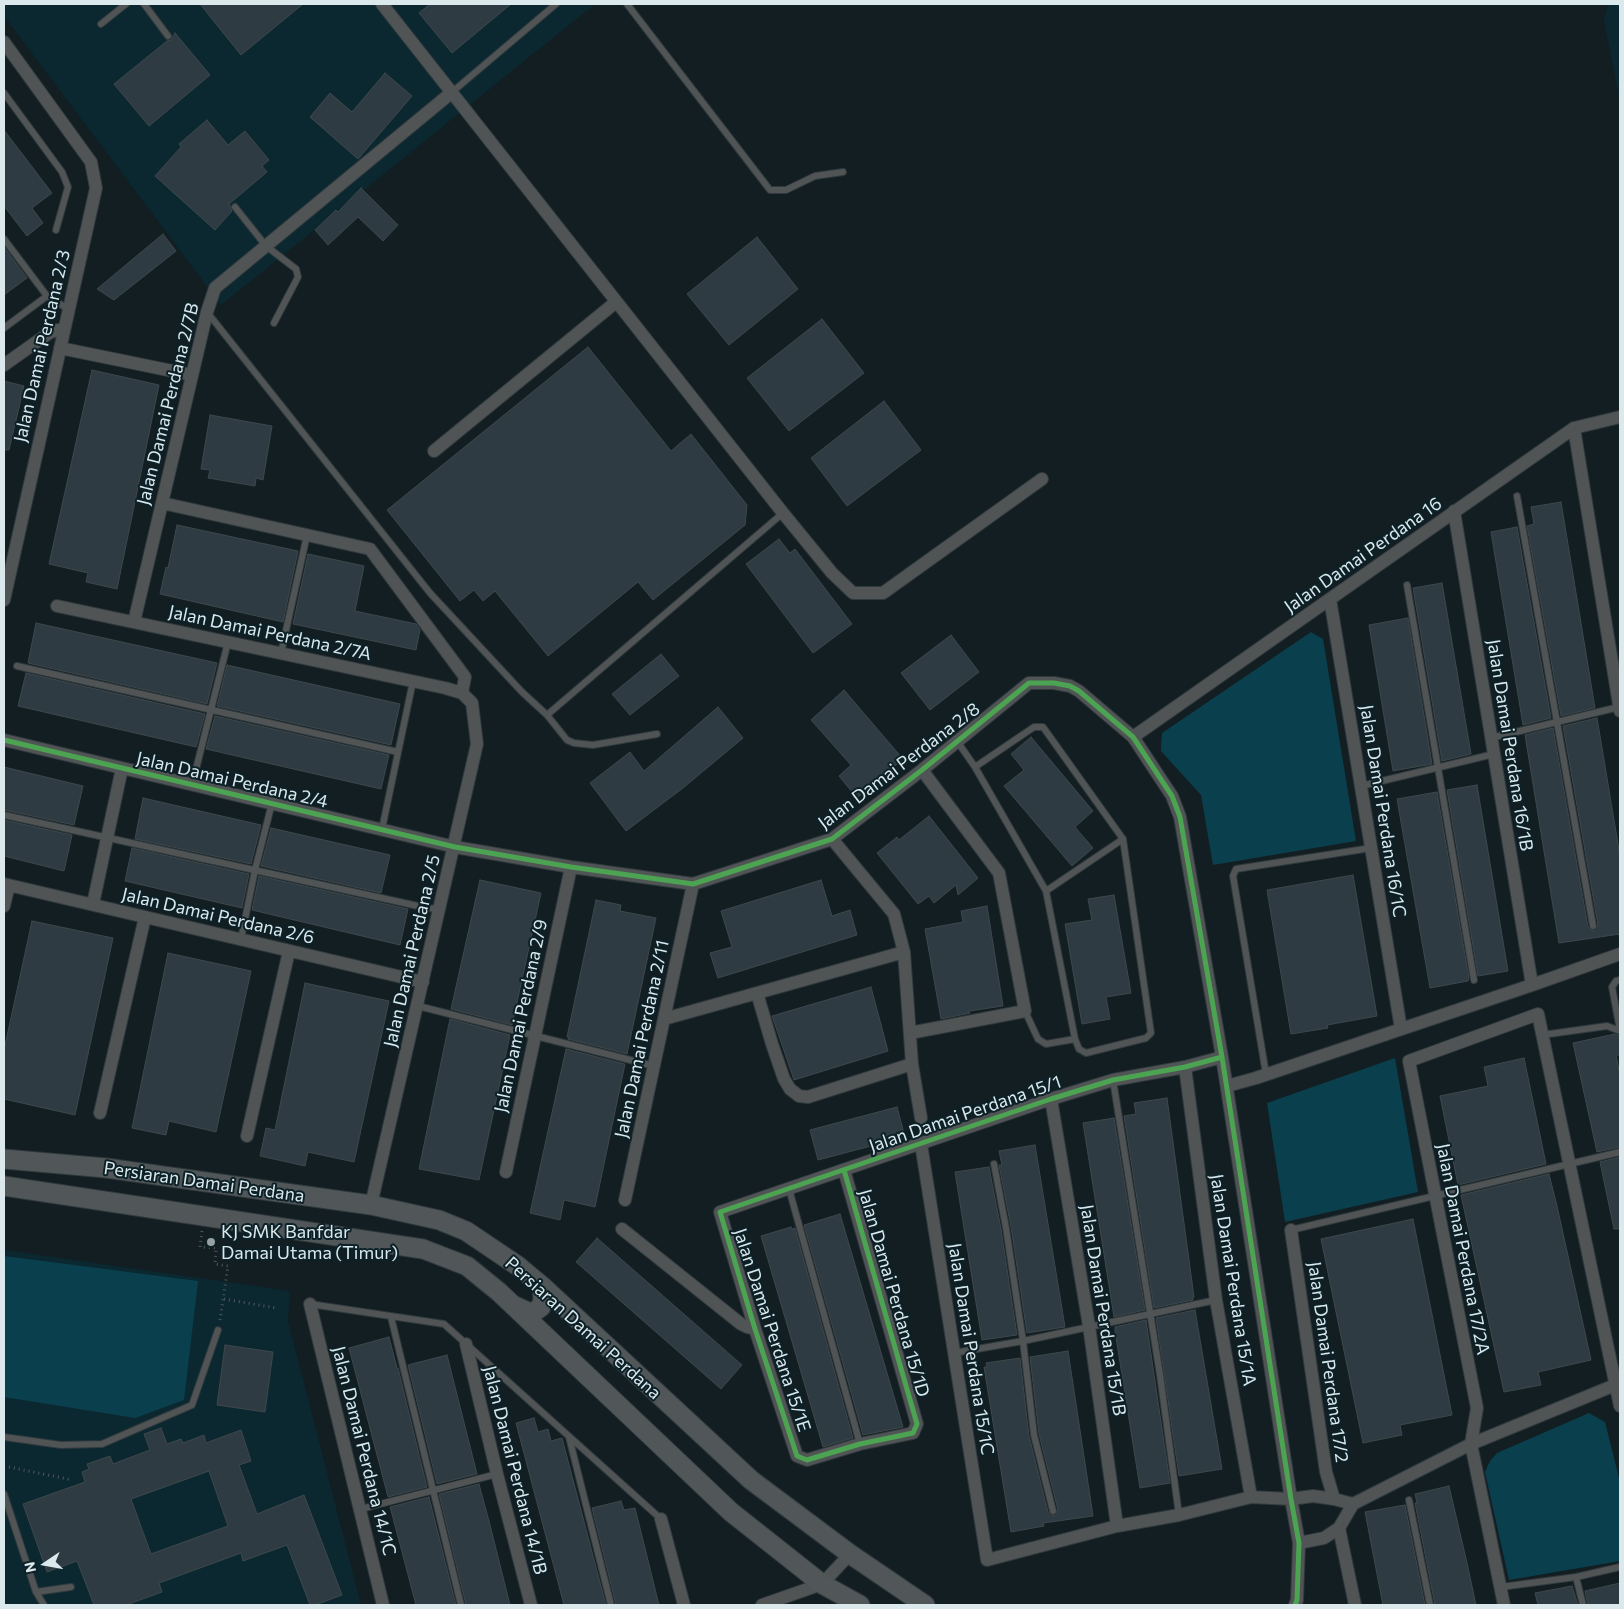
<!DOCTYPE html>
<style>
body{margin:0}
#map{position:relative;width:1624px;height:1609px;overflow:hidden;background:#121e22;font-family:Commissioner,sans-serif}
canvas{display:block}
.frame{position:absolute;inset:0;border:5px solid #dbe8ec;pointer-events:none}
.north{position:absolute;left:20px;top:1539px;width:50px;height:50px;-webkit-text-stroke:4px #0c2128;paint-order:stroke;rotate:258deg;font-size:14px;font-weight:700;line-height:20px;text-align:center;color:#dbe8ec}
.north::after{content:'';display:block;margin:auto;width:18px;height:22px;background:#dbe8ec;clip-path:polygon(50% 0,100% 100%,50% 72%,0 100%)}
</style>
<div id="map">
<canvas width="1624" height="1609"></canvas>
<div class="frame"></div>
<div class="north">N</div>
</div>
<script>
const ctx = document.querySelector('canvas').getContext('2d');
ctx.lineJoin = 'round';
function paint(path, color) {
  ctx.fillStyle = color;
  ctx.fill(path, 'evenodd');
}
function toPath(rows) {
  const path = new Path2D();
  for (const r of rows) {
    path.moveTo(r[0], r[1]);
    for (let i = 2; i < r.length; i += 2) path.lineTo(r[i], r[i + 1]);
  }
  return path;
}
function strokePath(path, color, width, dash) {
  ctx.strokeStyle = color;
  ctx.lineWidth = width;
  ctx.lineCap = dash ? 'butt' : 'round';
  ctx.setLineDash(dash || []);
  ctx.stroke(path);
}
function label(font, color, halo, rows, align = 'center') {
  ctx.font = font + ' Commissioner,sans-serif';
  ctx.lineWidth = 4;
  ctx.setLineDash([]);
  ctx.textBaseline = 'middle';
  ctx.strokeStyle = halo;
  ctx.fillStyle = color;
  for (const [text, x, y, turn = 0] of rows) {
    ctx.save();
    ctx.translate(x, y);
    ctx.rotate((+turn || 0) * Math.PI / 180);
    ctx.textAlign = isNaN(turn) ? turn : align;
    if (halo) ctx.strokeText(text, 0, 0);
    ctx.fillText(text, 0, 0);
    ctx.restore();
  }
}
paint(toPath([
 [4,4,595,4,221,305,4,16],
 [1608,4,1620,4,1620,102,1604,20],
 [4,1250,290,1291,288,1321,361,1605,4,1605]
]), '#0b2831');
paint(toPath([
 [1311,632,1323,639,1356,841,1213,865,1201,795,1161,751,1162,733],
 [1395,1058,1418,1192,1285,1222,1267,1103],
 [4,1256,198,1281,184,1400,135,1418,4,1397],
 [1589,1413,1605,1422,1620,1482,1620,1561,1509,1580,1485,1472,1490,1461,1497,1453]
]), '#0a404d');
const building = toPath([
 [200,4,303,4,241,55,200,4],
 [430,4,511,4,452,53,419,13,430,4],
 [175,33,210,75,149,126,114,84,167,41,171,40,175,33],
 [385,73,412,96,358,159,310,117,330,93,352,112,385,73],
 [207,120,228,145,245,131,269,160,262,166,267,172,229,204,232,211,215,230,155,176,181,147,179,144,207,120],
 [4,130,52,193,32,208,43,223,27,236,4,206,4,130],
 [361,188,398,225,383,241,358,217,328,245,315,230,336,210,338,212,361,188],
 [163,234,176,251,114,300,97,289,163,234],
 [757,237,798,289,729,345,687,294,757,237],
 [4,247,27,278,4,295,4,247],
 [822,319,864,373,789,431,747,378,822,319],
 [588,347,671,451,691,434,747,505,745,525,653,600,638,582,548,656,495,591,483,601,474,590,460,601,387,510,588,347],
 [92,370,159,385,117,589,86,582,88,573,49,564,92,370],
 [4,381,24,386,9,450,4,450,4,381],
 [884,401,921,450,847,506,811,458,884,401],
 [210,415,272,426,263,480,256,478,255,486,208,478,210,470,201,469,210,415],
 [1561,502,1595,708,1561,716,1527,526,1534,524,1531,507,1561,502],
 [177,525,298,551,283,622,160,594,166,567,168,568,177,525],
 [1517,527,1551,718,1523,725,1491,532,1517,527],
 [779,539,790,553,795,549,852,624,813,653,746,564,779,539],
 [308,554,364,566,355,611,416,624,420,630,416,650,293,624,308,554],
 [1442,583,1471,754,1442,761,1413,588,1442,583],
 [1408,618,1432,764,1393,771,1369,625,1408,618],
 [36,623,217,663,207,704,28,663,36,623],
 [951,635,979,672,930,710,901,673,951,635],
 [661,654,679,676,630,715,612,694,661,654],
 [227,665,400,704,391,745,217,706,227,665],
 [26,673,205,714,196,747,18,706,26,673],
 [844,690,903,759,857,798,839,776,851,765,811,720,844,690],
 [718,707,743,738,683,788,626,831,590,783,630,752,644,771,718,707],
 [215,716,389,755,381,789,206,749,215,716],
 [1597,718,1620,856,1620,934,1559,943,1525,735,1553,728,1588,927,1591,930,1594,931,1598,925,1563,726,1597,718],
 [1031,737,1093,811,1075,827,1093,848,1072,866,1004,786,1024,770,1011,754,1031,737],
 [4,767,83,786,74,825,4,810,4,767],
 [1477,785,1508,971,1478,976,1447,790,1477,785],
 [1437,792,1469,978,1468,981,1430,988,1397,799,1437,792],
 [143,798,261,825,251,864,135,839,143,798],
 [929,816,978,878,958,895,956,885,934,903,929,896,918,904,877,853,897,837,899,840,929,816],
 [4,820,72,835,64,871,4,856,4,820],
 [271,828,390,855,381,893,261,866,271,828],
 [132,848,249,874,242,908,125,881,132,848],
 [1353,875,1377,1016,1327,1025,1328,1028,1291,1034,1267,890,1353,875],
 [259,876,408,909,400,945,252,910,259,876],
 [480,880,541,893,512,1025,451,1009,480,880],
 [821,880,832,916,850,910,857,935,718,978,710,953,732,947,721,911,821,880],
 [1114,895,1131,993,1106,997,1110,1019,1082,1024,1065,924,1092,920,1088,899,1114,895],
 [596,900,621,905,620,911,656,918,627,1054,568,1039,569,1037,567,1037,596,900],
 [987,906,1003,1006,969,1011,970,1013,941,1019,925,929,963,922,961,911,987,906],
 [32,921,113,938,75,1115,4,1099,4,1050,32,921],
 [168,953,251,971,216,1132,169,1121,166,1135,132,1128,168,953],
 [305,983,389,1001,354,1162,308,1152,305,1166,260,1156,266,1128,275,1130,305,983],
 [871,987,888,1051,794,1080,772,1016,871,987],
 [450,1019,510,1035,479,1180,419,1169,450,1019],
 [1615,1034,1620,1036,1620,1055,1616,1055,1620,1075,1620,1147,1597,1152,1573,1043,1615,1034],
 [566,1049,625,1064,595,1207,564,1200,560,1220,530,1213,566,1049],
 [1524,1058,1546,1164,1458,1185,1440,1096,1488,1086,1484,1067,1524,1058],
 [1167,1098,1194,1297,1193,1297,1193,1300,1154,1308,1124,1116,1136,1114,1134,1103,1167,1098],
 [897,1107,905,1137,818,1160,810,1130,897,1107],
 [1114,1118,1145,1310,1114,1317,1083,1123,1114,1118],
 [1035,1145,1065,1327,1027,1333,1011,1227,999,1165,1002,1165,999,1151,1035,1145],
 [1620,1157,1620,1229,1614,1229,1600,1162,1620,1157],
 [989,1167,1001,1229,1017,1335,982,1340,955,1172,989,1167],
 [1549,1174,1557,1206,1591,1360,1538,1372,1541,1385,1504,1392,1461,1195,1549,1174],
 [840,1214,903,1427,863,1435,804,1225,840,1214],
 [1413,1219,1452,1415,1400,1425,1402,1435,1363,1443,1321,1239,1413,1219],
 [791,1227,792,1229,795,1228,853,1438,823,1447,761,1236,791,1227],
 [597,1238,742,1365,721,1389,576,1262,597,1238],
 [1195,1310,1222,1469,1179,1476,1156,1318,1195,1310],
 [1146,1320,1170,1483,1140,1488,1115,1331,1115,1327,1146,1320],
 [389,1337,397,1368,398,1368,427,1487,388,1497,349,1348,389,1337],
 [225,1345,273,1352,265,1412,217,1405,225,1345],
 [1068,1351,1093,1516,1043,1523,1044,1526,1011,1532,984,1367,987,1367,986,1363,1020,1358,1029,1436,1048,1512,1054,1516,1057,1514,1058,1510,1039,1434,1030,1357,1068,1351],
 [447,1355,477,1474,437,1484,408,1365,447,1355],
 [534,1418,538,1432,548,1429,551,1441,562,1438,606,1605,564,1605,516,1423,534,1418],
 [161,1428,167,1444,181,1439,183,1443,204,1435,206,1443,241,1430,251,1461,239,1465,257,1514,304,1495,342,1595,315,1605,310,1605,287,1545,243,1561,241,1553,159,1583,162,1592,126,1605,94,1605,77,1561,47,1572,23,1504,85,1482,82,1472,89,1469,87,1464,110,1456,113,1464,150,1450,144,1434,161,1428],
 [209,1471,228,1526,151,1554,131,1499,209,1471],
 [479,1484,489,1521,510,1605,466,1605,439,1494,479,1484],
 [1449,1486,1467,1563,1476,1605,1435,1605,1415,1503,1417,1503,1415,1494,1449,1486],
 [429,1497,456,1605,416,1605,392,1514,390,1507,429,1497],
 [621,1501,624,1510,635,1508,659,1605,616,1605,592,1508,621,1501],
 [1405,1505,1425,1605,1383,1605,1365,1512,1405,1505],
 [1620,1583,1620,1605,1588,1605,1585,1591,1620,1583],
 [1572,1586,1578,1605,1538,1605,1535,1593,1572,1586]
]);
paint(building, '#2f3b43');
strokePath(building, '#3e484c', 1);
const service = toPath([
 [144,4,168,36],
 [627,4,770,190,786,190,815,176,843,172],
 [101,24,126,4],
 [4,93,62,172,68,187,56,230],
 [451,93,556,4],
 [235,207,266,246,296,269,298,277,274,323],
 [4,239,47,296,68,309],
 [207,312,430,593,522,692,547,715,783,513],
 [4,328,47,296],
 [1517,496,1593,926],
 [1407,585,1474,980],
 [281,653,307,535],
 [17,666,398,752],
 [547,715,567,740,574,743,593,745,657,734],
 [1491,738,1619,707],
 [957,741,975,767,1046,891,1075,1039,1079,1049,1086,1053,1146,1038,1151,1033,1123,839],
 [975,767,1034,727,1043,727,1123,839,1046,891],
 [192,785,228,642],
 [1361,786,1494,754],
 [4,815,427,908,439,909],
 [382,829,413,681],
 [241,939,255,870,272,803],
 [1620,980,1616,981,1612,987,1620,1030],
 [418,1006,654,1066],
 [1025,1011,1038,1039,1046,1044,1075,1039],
 [1542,1035,1607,1026,1620,1031],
 [1266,1074,1233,876,1236,869,1371,848],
 [1113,1080,1160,1375,1179,1515],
 [994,1164,1006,1228,1023,1341,1034,1435,1053,1511],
 [789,1189,860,1444],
 [1291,1230,1620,1152],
 [310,1304,444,1324,661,1519],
 [391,1317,461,1605],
 [954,1353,1023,1341,1216,1300],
 [4,1437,61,1445,102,1444,192,1405,218,1330],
 [569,1437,611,1605],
 [4,1494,36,1592,71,1587],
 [1409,1500,1430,1605],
 [361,1509,497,1474],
 [1576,1577,1583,1605],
 [1501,1587,1576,1577,1620,1567],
 [36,1592,44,1605]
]);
const minor = toPath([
 [382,4,783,513,832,573,853,593,883,593,1042,479],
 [4,42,91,162,96,188,4,600],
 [60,348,192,375],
 [4,365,49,333,57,330,64,330],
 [1574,428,1620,711],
 [434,451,616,302],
 [162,503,370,549,465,677,462,693],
 [1454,511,1532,985],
 [1330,599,1401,1029],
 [57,606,445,688,462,693,472,703,477,744,371,1205],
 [134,622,207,312,215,288,451,93],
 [1133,737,1574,428,1620,417],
 [4,740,455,847,571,867,693,884,832,839,922,770,1029,683,1054,683,1070,686,1079,691,1133,737,1172,796,1180,817,1222,1057,1291,1499,1299,1543,1297,1600,1295,1605],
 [832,839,894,914,904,952,912,1064,921,1118],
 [4,884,423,982],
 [93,904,122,768],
 [4,906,9,885],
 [757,993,772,1044,784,1079,790,1089,799,1096,808,1097,912,1064],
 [664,1019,904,952],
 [910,1033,1025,1011,999,873,922,770],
 [1185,1067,1216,1300,1251,1497],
 [1227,1086,1256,1078,1532,985,1620,954],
 [1051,1099,1089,1326,1117,1526],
 [100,1113,145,917],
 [247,1136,289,951],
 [921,1144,987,1560,1117,1526,1179,1515,1251,1497,1291,1499,1313,1496,1334,1499,1353,1504],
 [844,1170,917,1424,913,1433,860,1444,807,1460,797,1456,755,1329,720,1212,1051,1099,1113,1080,1185,1067,1222,1057],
 [506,1172,571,867],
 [625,1200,693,884],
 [622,1229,741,1324,747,1327,755,1329],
 [1291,1230,1326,1472,1334,1499],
 [310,1304,383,1605],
 [466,1344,497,1474,531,1605],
 [661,1519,684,1605],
 [1339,1528,1355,1605],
 [1299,1543,1324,1538,1339,1528,1353,1504,1471,1444,1620,1383],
 [762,1605,822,1584,850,1554],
 [1504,1605,1471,1444,1477,1408,1409,1061,1538,1014,1620,1406]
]);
const secondary = toPath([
 [4,1159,106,1168,371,1205,439,1220,466,1231,518,1266,542,1286,751,1480,850,1554,925,1605],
 [4,1186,423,1249,467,1266,499,1292,731,1512,822,1584,860,1605],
 [513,1305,528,1312,534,1312,541,1307,543,1300,542,1286]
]);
strokePath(service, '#30393d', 8);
strokePath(minor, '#30393d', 14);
strokePath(secondary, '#30393d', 21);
strokePath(toPath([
 [202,1231,200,1247,216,1248,215,1264,228,1266,220,1320],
 [224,1299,276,1308],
 [4,1466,72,1480]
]), '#505759', 3, [1, 4]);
strokePath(service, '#505455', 6);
strokePath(minor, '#505455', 12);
strokePath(secondary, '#515758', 19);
strokePath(toPath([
 [4,740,455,847,571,867,693,884,832,839,922,770,1029,683,1054,683,1070,686,1079,691,1133,737,1172,796,1180,817,1222,1057,1291,1499,1299,1543,1297,1600,1295,1605],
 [844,1170,917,1424,913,1433,860,1444,807,1460,797,1456,755,1329,720,1212,1051,1099,1113,1080,1185,1067,1222,1057]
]), '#4ca352', 5);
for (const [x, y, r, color] of [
 [211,1242,5,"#95a1a5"]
]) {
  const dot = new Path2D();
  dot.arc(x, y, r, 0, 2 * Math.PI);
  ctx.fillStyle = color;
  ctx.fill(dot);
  strokePath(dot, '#0c2128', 2);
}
label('18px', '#dbe8ec', '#0c2128', [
 ["Jalan Damai Perdana 2/3",42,346,-77],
 ["Jalan Damai Perdana 2/7B",168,404,-76],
 ["Jalan Damai Perdana 16",1363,555,-35],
 ["Jalan Damai Perdana 2/7A",270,633,12],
 ["Jalan Damai Perdana 16/1B",1510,745,81],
 ["Jalan Damai Perdana 2/8",899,766,-37],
 ["Jalan Damai Perdana 2/4",232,780,13],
 ["Jalan Damai Perdana 16/1C",1383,811,81],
 ["Jalan Damai Perdana 2/6",218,916,13],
 ["Jalan Damai Perdana 2/5",412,951,-77],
 ["Jalan Damai Perdana 2/9",521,1016,-78],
 ["Jalan Damai Perdana 2/11",642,1039,-78],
 ["Jalan Damai Perdana 15/1",965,1114,-19],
 ["Persiaran Damai Perdana",204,1182,8],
 ["Jalan Damai Perdana 17/2A",1463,1249,79],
 ["Jalan Damai Perdana 15/1A",1233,1280,81],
 ["Jalan Damai Perdana 15/1D",894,1293,74],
 ["Jalan Damai Perdana 15/1B",1103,1310,81],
 ["Persiaran Damai Perdana",583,1328,42],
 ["Jalan Damai Perdana 15/1E",772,1330,72],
 ["Jalan Damai Perdana 15/1C",971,1349,81],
 ["Jalan Damai Perdana 17/2",1328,1362,82],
 ["Jalan Damai Perdana 14/1C",364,1451,76],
 ["Jalan Damai Perdana 14/1B",515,1470,76]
]);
label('18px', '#dbe8ec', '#0c2128', [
 ["KJ SMK Banfdar",221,1232],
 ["Damai Utama (Timur)",221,1253]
], 'left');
</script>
